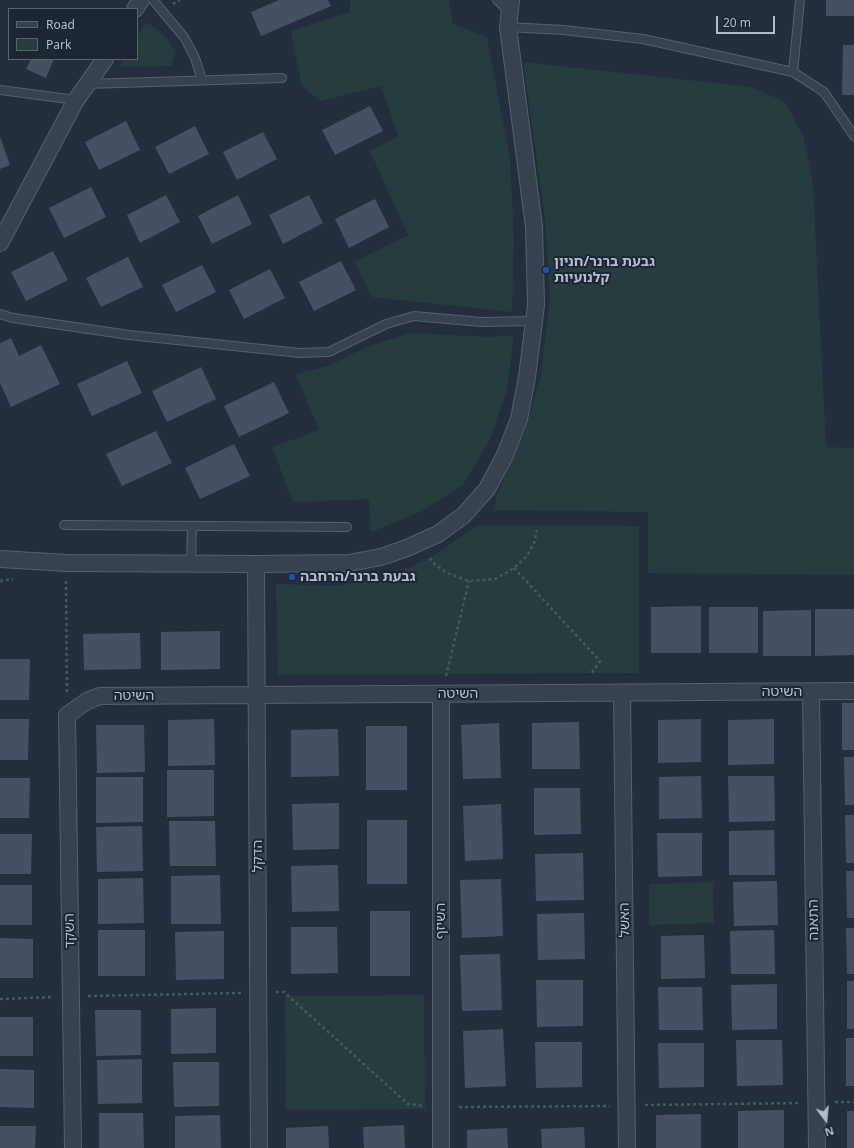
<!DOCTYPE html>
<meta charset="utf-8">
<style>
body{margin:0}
#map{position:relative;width:854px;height:1148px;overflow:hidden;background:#242f3e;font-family:"Noto Sans",sans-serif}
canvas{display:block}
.legend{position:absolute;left:8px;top:8px;width:130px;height:52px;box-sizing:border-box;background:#1d2633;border:1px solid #59626f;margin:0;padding:5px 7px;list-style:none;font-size:12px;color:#b4bcc9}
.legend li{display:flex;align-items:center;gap:8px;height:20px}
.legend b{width:20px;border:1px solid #59626f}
.north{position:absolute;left:806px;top:1100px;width:40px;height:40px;-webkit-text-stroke:3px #1d2633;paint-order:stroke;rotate:164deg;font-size:11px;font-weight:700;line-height:16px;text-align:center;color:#b4bcc9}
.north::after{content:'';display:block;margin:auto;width:14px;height:18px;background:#b4bcc9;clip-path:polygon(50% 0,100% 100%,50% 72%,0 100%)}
.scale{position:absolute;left:716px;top:16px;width:59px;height:18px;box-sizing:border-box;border:2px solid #b4bcc9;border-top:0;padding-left:5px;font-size:12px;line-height:14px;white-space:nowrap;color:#b4bcc9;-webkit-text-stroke:3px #1d2633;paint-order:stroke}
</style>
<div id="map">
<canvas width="854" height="1148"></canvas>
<ul class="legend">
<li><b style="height:5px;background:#38414e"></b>Road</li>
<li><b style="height:11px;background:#263c3f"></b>Park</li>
</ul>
<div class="north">N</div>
<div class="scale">20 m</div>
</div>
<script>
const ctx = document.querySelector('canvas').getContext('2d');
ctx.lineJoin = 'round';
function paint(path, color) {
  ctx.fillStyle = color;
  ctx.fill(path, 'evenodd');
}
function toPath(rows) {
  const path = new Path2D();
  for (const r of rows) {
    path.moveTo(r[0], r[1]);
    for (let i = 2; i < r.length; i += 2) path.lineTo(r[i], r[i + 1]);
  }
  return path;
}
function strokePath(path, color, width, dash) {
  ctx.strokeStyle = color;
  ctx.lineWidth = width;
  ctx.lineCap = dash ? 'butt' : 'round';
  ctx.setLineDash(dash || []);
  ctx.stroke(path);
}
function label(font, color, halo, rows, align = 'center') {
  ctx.font = font + ' "Noto Sans","Noto Sans Hebrew",sans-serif';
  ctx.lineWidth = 4;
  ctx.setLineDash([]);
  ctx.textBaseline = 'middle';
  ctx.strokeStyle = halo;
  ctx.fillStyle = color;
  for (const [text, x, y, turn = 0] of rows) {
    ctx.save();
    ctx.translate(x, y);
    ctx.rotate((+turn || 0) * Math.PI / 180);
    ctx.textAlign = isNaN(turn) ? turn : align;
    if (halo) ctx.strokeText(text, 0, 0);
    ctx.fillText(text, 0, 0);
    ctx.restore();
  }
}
paint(toPath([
 [350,0,449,0,453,24,487,37,510,159,514,239,512,312,372,297,354,262,408,235,370,151,398,136,381,86,320,101,302,86,291,31,350,12],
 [146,22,165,35,176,52,171,66,119,67,123,59,137,59,137,37],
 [523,62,752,87,785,102,803,136,813,183,826,447,854,448,854,575,648,573,648,512,494,510,497,494,525,431,541,375,550,296,545,217],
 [411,333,488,337,514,335,507,390,490,440,463,485,420,512,371,532,369,499,293,502,272,447,319,430,296,374,328,366,369,346],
 [478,525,639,526,639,673,278,675,276,584,336,586,371,580,403,571,433,556],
 [713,882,714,923,649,925,649,884],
 [424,995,425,1109,286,1110,285,996]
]), '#263c3f');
paint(toPath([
 [279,0,328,0,331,6,261,36,251,12],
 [826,0,854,0,854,16,826,16],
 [843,45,854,45,854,95,842,95],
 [31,59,54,59,46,78,26,69],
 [370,106,383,131,335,155,322,130],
 [126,121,140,150,99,170,85,142],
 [195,126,209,154,169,174,155,147],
 [263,132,277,159,237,180,223,152],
 [0,136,10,165,0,169],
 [91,187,106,217,64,238,49,208],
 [166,195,180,222,140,243,127,215],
 [238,195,252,224,212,244,198,216],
 [309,195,323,223,283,244,269,215],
 [375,199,389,227,349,248,335,219],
 [53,251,68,280,26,301,11,272],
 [128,257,143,287,101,307,86,278],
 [341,261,356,290,314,311,299,282],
 [202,265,216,292,176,312,162,285],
 [270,269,285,298,244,319,229,290],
 [11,338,19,356,41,345,60,384,11,407,0,383,0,343],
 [127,361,142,393,92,416,77,384],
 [201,367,216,399,167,422,152,391],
 [274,382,289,413,239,437,224,406],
 [156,431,172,463,122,486,106,454],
 [234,444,250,476,200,499,185,468],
 [701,606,701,653,651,653,651,607],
 [709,607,758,607,758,653,709,653],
 [815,609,854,609,854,655,815,656],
 [811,610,811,656,763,656,763,611],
 [220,631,220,669,161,670,161,632],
 [140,633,141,669,84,670,83,634],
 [0,659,30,659,29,700,0,700],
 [842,703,854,703,854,750,842,750],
 [0,719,29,719,28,760,0,760],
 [214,719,215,765,168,766,168,720],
 [701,719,701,762,658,763,658,720],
 [774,719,774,764,728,765,728,720],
 [579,722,580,769,532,769,532,723],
 [499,723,501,778,463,779,461,725],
 [96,725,144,725,145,772,97,773],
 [366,726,407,726,407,790,366,790],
 [338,729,339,776,291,777,291,730],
 [844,757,854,757,854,805,845,805],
 [167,770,214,770,214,816,167,817],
 [701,776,702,818,659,819,659,777],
 [728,776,774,776,775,821,729,822],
 [96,777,143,777,143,822,96,823],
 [0,778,30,778,29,818,0,818],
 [534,788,580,788,581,834,534,835],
 [339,803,339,849,293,850,292,804],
 [501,804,503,859,465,861,463,806],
 [845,815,854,815,854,863,846,863],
 [367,820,407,820,407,884,367,884],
 [169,821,215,821,216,866,170,866],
 [142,826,143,871,97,872,96,827],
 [774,830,775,875,729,875,729,831],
 [657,833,702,833,702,876,658,877],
 [0,834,32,834,31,874,0,874],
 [583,853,584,900,536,901,535,854],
 [338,865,339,911,292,912,291,866],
 [846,871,854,871,854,918,847,918],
 [220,875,221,924,171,924,171,876],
 [143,878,144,923,98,924,98,879],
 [501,879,503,936,462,938,460,880],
 [777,881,778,925,734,926,733,882],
 [0,885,32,885,32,925,0,925],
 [370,911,410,911,410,976,370,976],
 [584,913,585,959,538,960,537,914],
 [291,927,337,927,338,973,291,974],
 [846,928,854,928,854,974,847,974],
 [98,930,145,930,145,976,98,976],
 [774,930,775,974,731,974,730,931],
 [224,931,224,979,176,980,175,932],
 [704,935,705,978,661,979,661,936],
 [0,938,33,939,33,978,0,978],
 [500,954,502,1010,462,1011,460,955],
 [536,980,583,980,583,1026,537,1027],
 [847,981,854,981,854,1029,847,1029],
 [777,984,777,1029,732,1030,731,985],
 [658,987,702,987,703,1030,659,1030],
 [216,1008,216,1053,171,1054,171,1009],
 [95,1010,141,1010,141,1055,96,1056],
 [0,1017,33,1017,33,1056,0,1056],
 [503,1029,506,1086,465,1088,463,1031],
 [846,1038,854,1038,854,1086,846,1086],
 [736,1040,782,1040,783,1085,737,1086],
 [535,1042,582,1042,582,1087,536,1088],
 [658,1043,704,1043,704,1087,659,1088],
 [142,1059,142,1103,98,1104,97,1060],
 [173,1062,219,1062,219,1106,174,1107],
 [0,1069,34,1070,34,1108,0,1107],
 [784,1110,784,1148,738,1148,738,1111],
 [847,1111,854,1111,854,1148,847,1148],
 [99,1113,143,1113,144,1148,99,1148],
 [701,1114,701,1148,656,1148,656,1115],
 [220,1115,221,1148,175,1148,175,1116],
 [404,1125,405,1148,364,1148,363,1127],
 [0,1126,36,1126,35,1148,0,1148],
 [328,1126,329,1148,286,1148,286,1128],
 [584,1127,585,1148,542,1148,541,1129],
 [507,1128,508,1148,467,1148,467,1130]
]), '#455162');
const service = toPath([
 [153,0,184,37,195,58,202,80],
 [497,0,509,11],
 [508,27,563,30,643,39,793,72,824,92,854,136],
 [793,72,800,0],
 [87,84,282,78],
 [0,90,76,100],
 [0,314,13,318,129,335,300,353,329,352,386,324,414,316,481,322,534,321],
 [64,525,347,527],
 [191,564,192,526]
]);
const minor = toPath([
 [135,9,141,0],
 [0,243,76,100,105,59],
 [0,559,66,563,256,564,349,563,381,557,407,548,438,534,464,515,487,489,505,455,519,419,527,377,536,305,534,227,508,27,511,0],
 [256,564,259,1148],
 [811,692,817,1148],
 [622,693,627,1148],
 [441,694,441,1148],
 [73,1148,67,715,87,701,100,696,854,691]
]);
strokePath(service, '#565f6c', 10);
strokePath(minor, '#565f6c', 18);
strokePath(toPath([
 [173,4,180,0],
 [430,558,433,563,447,573,469,581,495,579,514,568,527,556,534,543,537,530],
 [514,568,600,661,591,674],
 [0,581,13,579],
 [66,581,67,694],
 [446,676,469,581],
 [276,992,284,992,408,1104,424,1106],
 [88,996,241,993],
 [0,999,53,997],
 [835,1102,854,1102],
 [645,1105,800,1103],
 [459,1107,610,1106]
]), '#44595c', 2.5, [3, 3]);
strokePath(service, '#38414e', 8);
strokePath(minor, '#38414e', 16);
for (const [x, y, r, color] of [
 [546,270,4,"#1a4fb4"],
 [292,577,4,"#1a4fb4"]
]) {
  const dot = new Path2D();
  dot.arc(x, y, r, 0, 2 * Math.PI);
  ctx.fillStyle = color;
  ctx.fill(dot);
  strokePath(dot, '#1d2633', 1.5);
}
label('bold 14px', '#b4bcc9', '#1d2633', [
 ["גבעת ברנר/חניון",554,262],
 ["קלנועיות",554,278],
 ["גבעת ברנר/הרחבה",300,577]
], 'left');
label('14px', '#b4bcc9', '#1d2633', [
 ["השיטה",782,692],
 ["השיטה",458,694],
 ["השיטה",134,696],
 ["הדקל",258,856,-90],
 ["האשל",625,920,-91],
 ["התאנה",814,920,-91],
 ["השיזף",441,921,-90],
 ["השקד",70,931,-91]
]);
</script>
